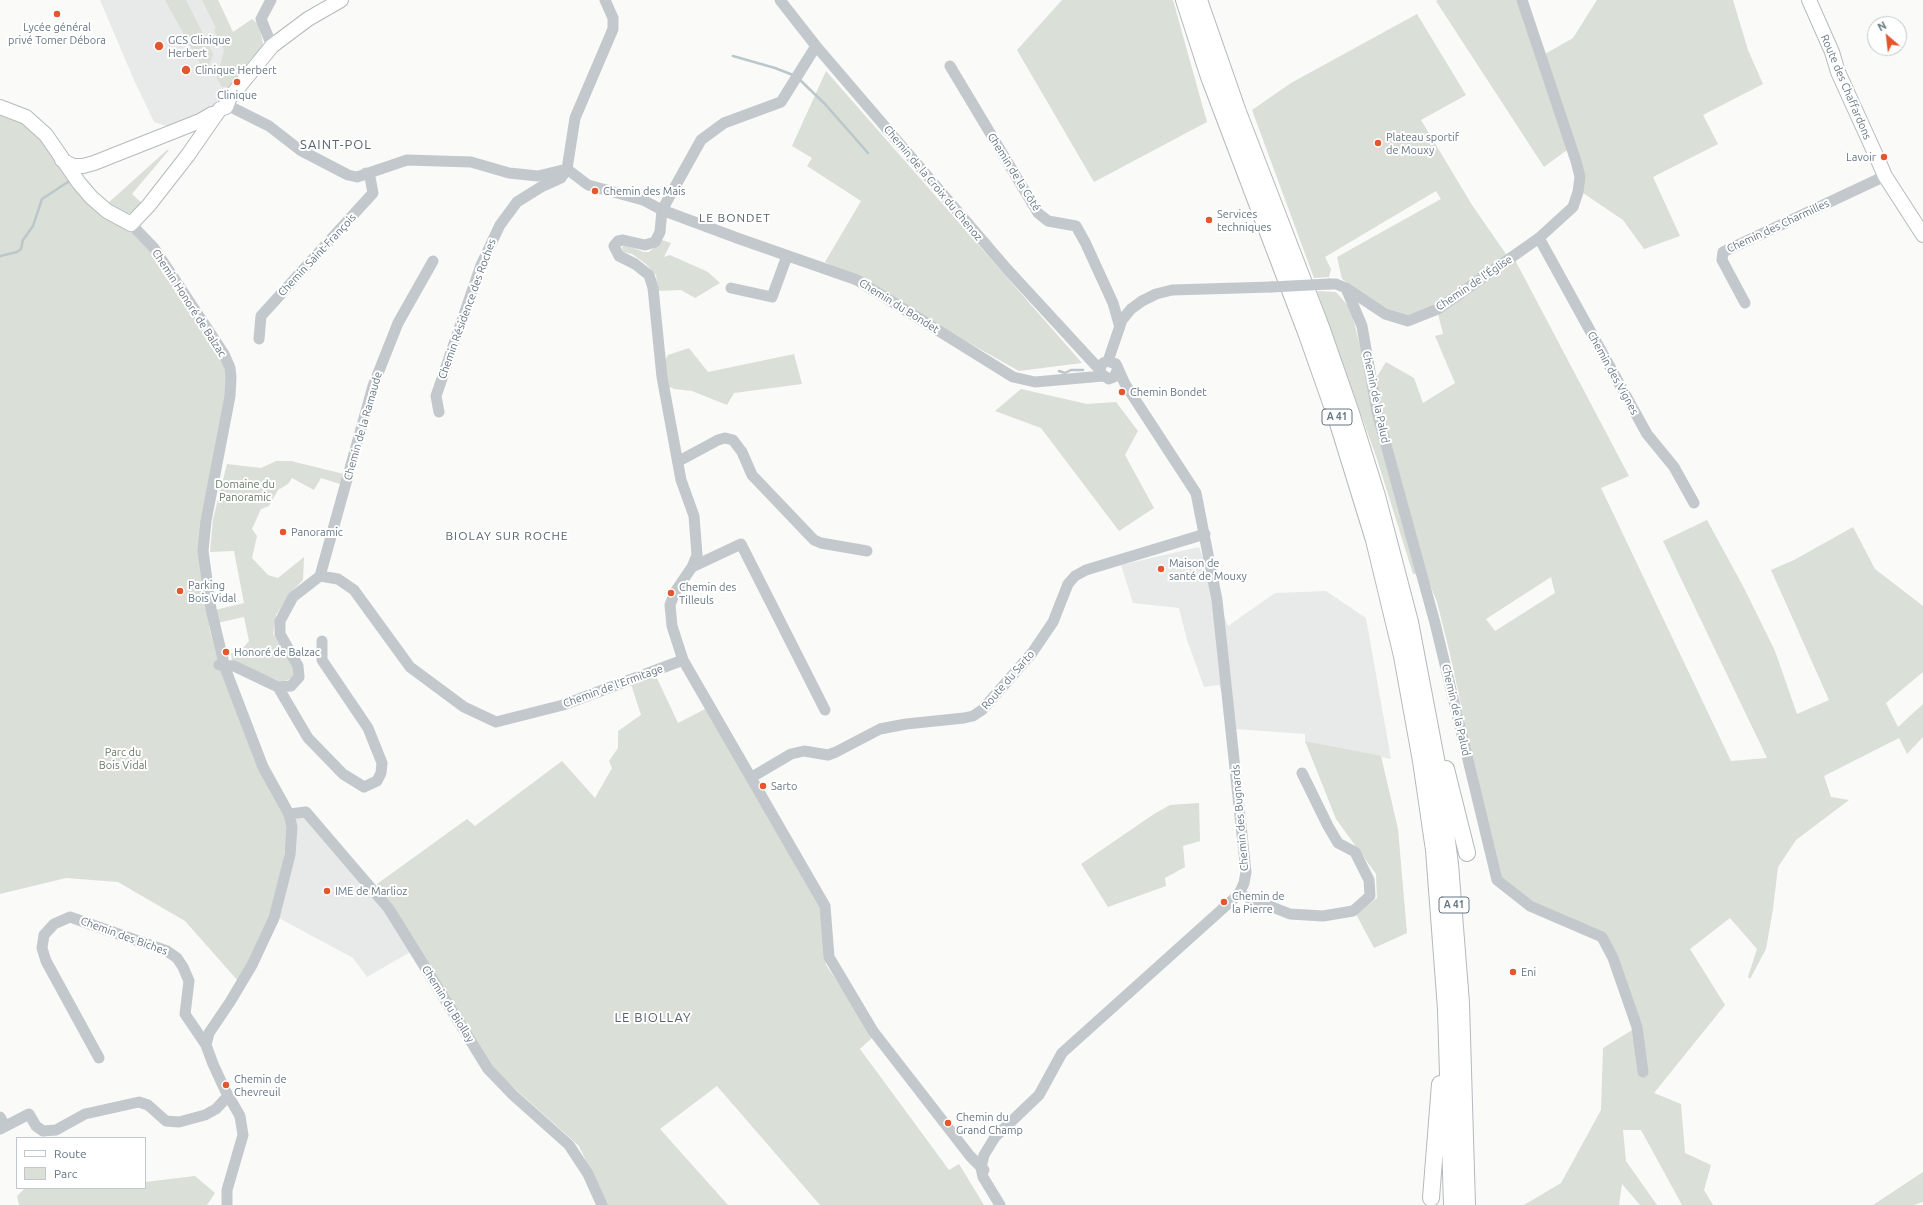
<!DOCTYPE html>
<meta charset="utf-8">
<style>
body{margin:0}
#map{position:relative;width:1923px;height:1205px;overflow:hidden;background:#fafaf8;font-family:Ubuntu,sans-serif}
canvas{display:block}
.legend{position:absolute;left:16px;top:1137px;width:130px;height:52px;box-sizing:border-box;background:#fff;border:1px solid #c1c8cd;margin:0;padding:5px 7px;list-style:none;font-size:12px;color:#657683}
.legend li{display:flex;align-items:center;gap:8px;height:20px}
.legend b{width:20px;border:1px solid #c1c8cd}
.north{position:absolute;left:1867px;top:16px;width:40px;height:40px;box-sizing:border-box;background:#fff;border:1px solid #c1c8cd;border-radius:50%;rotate:332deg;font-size:11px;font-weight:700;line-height:16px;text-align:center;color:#657683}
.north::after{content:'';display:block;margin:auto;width:14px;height:18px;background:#e4572e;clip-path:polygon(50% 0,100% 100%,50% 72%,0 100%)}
</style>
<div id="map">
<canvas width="1923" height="1205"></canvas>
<ul class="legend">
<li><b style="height:5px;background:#fff"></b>Route</li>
<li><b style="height:11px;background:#dadfd7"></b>Parc</li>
</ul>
<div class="north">N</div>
</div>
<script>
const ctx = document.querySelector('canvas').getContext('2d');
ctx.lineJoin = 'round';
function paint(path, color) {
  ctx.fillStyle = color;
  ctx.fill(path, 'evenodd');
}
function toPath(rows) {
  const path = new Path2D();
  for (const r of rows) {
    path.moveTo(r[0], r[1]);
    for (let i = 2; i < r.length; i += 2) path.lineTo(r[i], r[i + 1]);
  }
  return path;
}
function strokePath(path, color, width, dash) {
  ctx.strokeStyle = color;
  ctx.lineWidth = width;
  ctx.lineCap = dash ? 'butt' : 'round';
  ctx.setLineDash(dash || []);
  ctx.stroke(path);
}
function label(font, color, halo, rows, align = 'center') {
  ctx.font = font + ' Ubuntu,sans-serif';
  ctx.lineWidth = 4;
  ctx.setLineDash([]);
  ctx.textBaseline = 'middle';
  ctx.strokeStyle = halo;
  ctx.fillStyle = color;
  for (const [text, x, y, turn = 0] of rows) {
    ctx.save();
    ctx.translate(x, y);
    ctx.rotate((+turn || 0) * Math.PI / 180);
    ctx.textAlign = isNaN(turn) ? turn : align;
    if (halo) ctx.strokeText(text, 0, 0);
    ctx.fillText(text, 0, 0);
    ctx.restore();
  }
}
paint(toPath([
 [100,0,218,0,234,37,251,59,213,106,169,127,154,122,134,80],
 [1199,547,1228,626,1275,593,1326,591,1366,618,1391,759,1305,741,1305,734,1235,729,1219,685,1204,687,1187,640,1179,608,1133,603,1121,565],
 [303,816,391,917,412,951,367,977,353,958,277,917,295,821,298,817]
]), '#e8e9e9');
paint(toPath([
 [165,0,186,0,213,54,206,74],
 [202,0,218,0,233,32,252,19,259,25,264,48,251,59,229,87,222,87,217,78,224,50,214,30,216,28],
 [1062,0,1173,0,1207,122,1094,182,1017,50],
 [1438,0,1527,0,1545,54,1573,38,1597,0,1733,0,1748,50,1763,84,1703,115,1718,144,1653,177,1680,236,1644,249,1623,220,1583,193,1567,150,1544,167,1436,1],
 [1417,14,1466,95,1421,120,1472,205,1508,257,1432,308,1405,316,1388,313,1342,279,1337,257,1441,199,1436,191,1325,257,1331,269,1329,277,1314,278,1252,110,1291,83],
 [826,71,1082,363,1019,371,825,262,861,201,807,166,812,158,792,146],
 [0,111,33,128,141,237,222,360,227,377,225,399,199,550,204,596,210,630,221,673,260,770,281,807,288,825,280,888,272,917,239,982,185,921,118,882,66,878,0,894],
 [167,150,169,150,132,194,144,205,137,211,127,214,118,212,107,204],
 [662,240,671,243,664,257,670,255,708,272,720,283,695,298,681,290,658,291,656,275,646,264,632,254,623,252,622,247,625,245,644,252,649,252],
 [1515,260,1629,476,1601,488,1731,761,1767,758,1663,541,1707,520,1744,588,1775,651,1797,714,1829,700,1771,570,1794,560,1853,527,1875,569,1923,606,1923,672,1886,703,1898,727,1923,704,1923,737,1907,754,1899,738,1824,776,1831,797,1849,800,1796,840,1778,867,1773,909,1766,949,1750,979,1748,977,1757,949,1730,918,1690,949,1725,1005,1654,1093,1681,1104,1685,1153,1711,1165,1704,1190,1713,1205,1682,1205,1641,1130,1623,1130,1626,1161,1657,1205,1640,1205,1622,1184,1619,1205,1524,1205,1561,1183,1601,1110,1603,1048,1637,1027,1602,937,1535,903,1502,880,1495,862,1450,654,1437,602,1426,575,1413,574,1377,459,1317,291,1336,292,1351,309,1370,388,1386,362,1414,378,1423,403,1455,383,1435,336,1443,334,1438,314],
 [1551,577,1555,593,1495,631,1486,619],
 [689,348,708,372,794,354,802,384,734,393,727,405,692,391,674,389,666,385,665,360,668,355],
 [1021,389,1087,404,1116,402,1138,431,1125,455,1154,508,1119,531,1041,428,995,411],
 [276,461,291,461,344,474,343,485,321,478,314,490,292,478,288,484,278,490,269,506,261,509,252,529,257,536,252,558,268,575,278,578,304,557,303,580,291,592,276,615,273,634,293,664,293,678,281,682,232,661,231,653,238,654,249,641,244,617,217,623,215,610,244,603,234,551,210,552,213,519,227,464,261,468],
 [655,674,678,723,707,708,823,913,826,965,874,1036,860,1049,949,1170,959,1164,984,1205,820,1205,717,1086,660,1129,728,1205,607,1205,579,1146,495,1071,377,884,467,819,475,826,562,761,595,798,612,768,609,761,618,748,618,731,641,715,631,684],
 [1305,741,1381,756,1398,829,1407,933,1374,948,1356,914,1377,898,1376,874,1336,819],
 [1199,803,1200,841,1183,846,1185,867,1165,878,1166,886,1108,907,1081,864,1154,814,1170,805],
 [1923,1172,1923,1202,1914,1205,1873,1205],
 [195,1176,215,1193,207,1205,19,1205,17,1196,25,1188,145,1188,145,1182]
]), '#dadfd7');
strokePath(toPath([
 [733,56,775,68,793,75],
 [800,80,825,104,868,153],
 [0,256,17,252,21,249,23,240,33,226,42,199,71,180],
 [1059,371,1065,373,1071,370,1083,370]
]), '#bbc7cb', 2.5);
const major = toPath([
 [1809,0,1832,52,1838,72,1878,160,1885,176,1923,235],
 [228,100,272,46,308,19,341,0],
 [0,107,26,117,46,135,79,183,91,197,107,211,131,224,149,205,188,155,215,116,220,109,226,107,228,102,226,98],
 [62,160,73,166,83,166,94,163,200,121,212,114]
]);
const highway = toPath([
 [1184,0,1209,77,1307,335,1336,417,1374,540,1402,656,1421,761,1434,850,1446,1009,1452,1205],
 [1199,0,1238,112,1321,327,1351,413,1377,496,1410,622,1437,764,1450,864,1461,1003,1467,1205],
 [1446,769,1467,853],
 [1431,1198,1440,1084]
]);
strokePath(major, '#b5babe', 16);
strokePath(highway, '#b4b9bd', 18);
strokePath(toPath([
 [271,0,261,19,272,46],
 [780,0,816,46,1007,269,1100,370],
 [816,46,781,102,724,123,701,140,662,210,737,238,857,280,1013,377,1035,382,1103,376],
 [950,66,1038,213,1048,221,1076,226,1085,242,1113,303,1119,324],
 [227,105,269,126,300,150,348,175,357,177,407,160,471,162,509,173,538,176,567,169,575,118,613,29,613,18,605,0],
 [131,224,154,248,224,354,230,368,231,377,230,396,206,521,203,551,211,609,225,668,263,767,289,814,292,827,290,855,274,918,252,965,230,1002,209,1033,206,1045,213,1064,225,1090,240,1116,243,1135,227,1190,227,1205],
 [1539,238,1647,434,1674,467,1694,503],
 [1329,284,1336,284,1346,288,1385,314,1408,321,1438,309,1539,238,1573,207,1578,192,1580,177,1576,161,1522,0],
 [731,288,772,297,787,256],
 [1346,288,1362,326,1377,412,1435,623,1497,880,1530,906,1602,937,1613,958,1637,1027,1643,1072],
 [1745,303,1722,260,1723,252,1885,176],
 [259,339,261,316,373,193,370,177,366,173],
 [1108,361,1122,320,1131,309,1142,301,1156,294,1172,290,1271,287],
 [439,412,436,396,481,265,500,225,517,202,541,187,561,178,567,169,588,185,643,200,662,210,660,232,655,242,645,245,623,240,618,241,614,246,619,256,635,264,649,275,653,288,662,377,681,480,694,516,697,555,692,567,675,592,670,605,672,626,683,660,825,906,829,957,873,1031,970,1156,984,1170],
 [679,461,718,440,725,438,733,440,742,452,752,475,814,540,821,543,867,551],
 [692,567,741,544,825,710],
 [320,576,373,386,398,323,433,261],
 [219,665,234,666,278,687,291,686,299,677,298,666,280,634,280,621,293,597,320,576,338,579,354,590,410,667,464,707,496,722,563,705,683,660],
 [278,687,308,738,343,774,364,787,377,781,381,773,382,763,368,728,322,660,322,641],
 [752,777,791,754,804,751,828,755,836,752,880,729,906,724,964,718,973,716,982,710,1032,653,1053,622,1068,584,1075,576,1086,570,1205,534],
 [289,814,306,812,389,909,488,1069,513,1095,569,1145,588,1174,602,1205],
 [1239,894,1290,914,1323,916,1353,911,1370,896,1369,880,1355,852,1338,843,1328,826,1302,773],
 [99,1058,46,961,42,948,44,935,54,924,70,917,167,951,177,958,183,967,189,981,185,1014,206,1045],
 [0,1117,5,1126],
 [0,1129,29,1114,36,1126,43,1131,56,1130,85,1114,139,1102,148,1105,166,1121,179,1122,205,1115,216,1109,228,1096],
 [1000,1205,983,1177,981,1168,984,1155,995,1137,1039,1095,1062,1053,1239,894,1244,883,1246,872,1217,600,1196,493,1125,384,1116,364,1108,361,1103,363,1100,368,1101,374,1109,379,1114,377,1117,371]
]), '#c3c8cc', 11);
strokePath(major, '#fff', 14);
strokePath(highway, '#fff', 16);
strokePath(toPath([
 [1271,287,1329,284]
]), '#c3c8cc', 11);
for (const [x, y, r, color] of [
 [57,14,4,"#e4572e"],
 [159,46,5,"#e4572e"],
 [186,70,5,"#e4572e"],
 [237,82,4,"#e4572e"],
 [1378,143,4,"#e4572e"],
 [1884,157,4,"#e4572e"],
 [595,191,4,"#e4572e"],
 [1209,220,4,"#e4572e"],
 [1122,392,4,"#e4572e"],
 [283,532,4,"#e4572e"],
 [1161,569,4,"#e4572e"],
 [180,591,4,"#e4572e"],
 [671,593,4,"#e4572e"],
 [226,652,4,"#e4572e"],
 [763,786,4,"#e4572e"],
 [327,891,4,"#e4572e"],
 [1224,902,4,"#e4572e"],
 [1513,972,4,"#e4572e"],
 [226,1085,4,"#e4572e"],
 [948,1123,4,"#e4572e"]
]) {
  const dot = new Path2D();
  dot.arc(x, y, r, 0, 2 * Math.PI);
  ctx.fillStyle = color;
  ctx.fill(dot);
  strokePath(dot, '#fff', 1.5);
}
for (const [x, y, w] of [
 [1337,417,30],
 [1454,905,30]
]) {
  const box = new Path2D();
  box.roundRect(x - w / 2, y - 8, w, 16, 3);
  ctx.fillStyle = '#fff';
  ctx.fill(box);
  strokePath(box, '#657683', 1);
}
label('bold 10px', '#657683', null, [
 ["A 41",1337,417],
 ["A 41",1454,905]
]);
label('11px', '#657683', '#fff', [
 ["Lycée général",57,27,"center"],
 ["privé Tomer Débora",57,40,"center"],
 ["GCS Clinique",168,40],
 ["Herbert",168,53],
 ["Clinique Herbert",195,70],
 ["Clinique",237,95,"center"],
 ["Plateau sportif",1386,137],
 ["de Mouxy",1386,150],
 ["Lavoir",1876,157,"right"],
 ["Chemin des Mais",603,191],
 ["Services",1217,214],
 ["techniques",1217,227],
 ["Chemin Bondet",1130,392],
 ["Panoramic",291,532],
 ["Maison de",1169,563],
 ["santé de Mouxy",1169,576],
 ["Parking",188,585],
 ["Bois Vidal",188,598],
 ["Chemin des",679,587],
 ["Tilleuls",679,600],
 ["Honoré de Balzac",234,652],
 ["Sarto",771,786],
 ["IME de Marlioz",335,891],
 ["Chemin de",1232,896],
 ["la Pierre",1232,909],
 ["Eni",1521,972],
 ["Chemin de",234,1079],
 ["Chevreuil",234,1092],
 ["Chemin du",956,1117],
 ["Grand Champ",956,1130]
], 'left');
label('11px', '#657683', '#fff', [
 ["Route des Chaffardons",1846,87,67],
 ["Chemin de la Côté",1014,172,58],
 ["Chemin de la Croix du Chenoz",933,183,50],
 ["Chemin des Charmilles",1778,226,-25],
 ["Chemin Saint-François",317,255,-47],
 ["Chemin de l'Église",1474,283,-34],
 ["Chemin Honoré de Balzac",189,303,57],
 ["Chemin du Bondet",899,306,32],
 ["Chemin Résidence des Roches",467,309,-70],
 ["Chemin des Vignes",1613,373,61],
 ["Chemin de la Palud",1376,397,78],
 ["Chemin de la Ramaude",363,426,-74],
 ["Route du Sarto",1008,680,-49],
 ["Chemin de l'Ermitage",613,686,-20],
 ["Chemin de la Palud",1456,710,77],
 ["Chemin des Bugnards",1240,818,-95],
 ["Chemin des Biches",124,936,20],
 ["Chemin du Biollay",448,1004,58]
]);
label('11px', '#687a64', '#fff', [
 ["Domaine du",245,484],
 ["Panoramic",245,497],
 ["Parc du",123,752],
 ["Bois Vidal",123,765]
]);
ctx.letterSpacing = '1px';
label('12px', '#57646e', '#fff', [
 ["LE BONDET",735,218],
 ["BIOLAY SUR ROCHE",507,536]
]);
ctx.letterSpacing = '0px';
ctx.letterSpacing = '1px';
label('13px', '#57646e', '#fff', [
 ["SAINT-POL",336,145],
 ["LE BIOLLAY",653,1018]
]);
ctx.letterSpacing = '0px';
</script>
